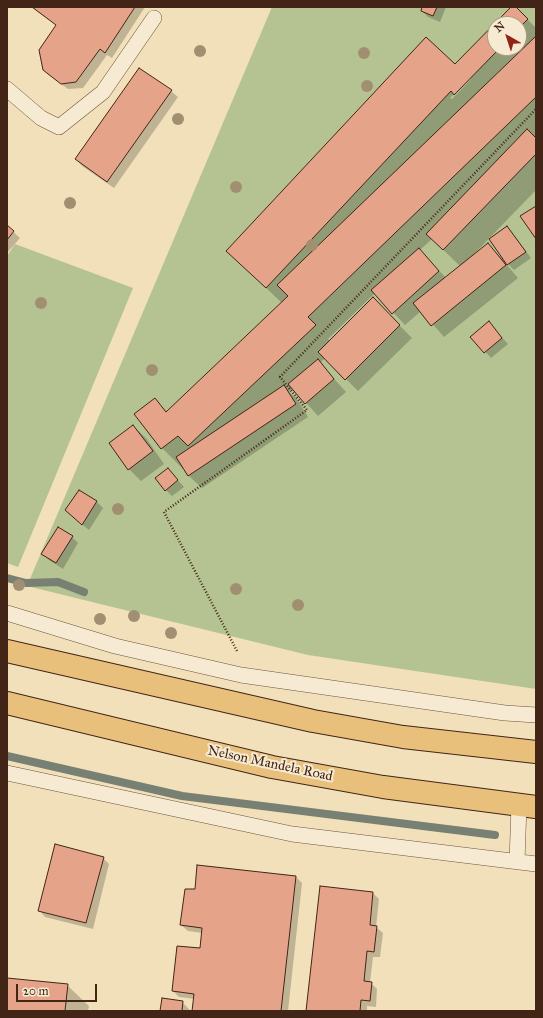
<!DOCTYPE html>
<style>
body{margin:0}
#map{position:relative;width:543px;height:1018px;overflow:hidden;background:#f1e0b9;font-family:"IM FELL Great Primer",serif}
canvas{display:block}
.frame{position:absolute;inset:0;border:8px solid #422517;pointer-events:none}
.north{position:absolute;left:487px;top:16px;width:40px;height:40px;box-sizing:border-box;background:#f6ebd2;border:1px solid #ae9c87;border-radius:50%;rotate:321deg;font-size:11px;font-weight:700;line-height:16px;text-align:center;color:#422517}
.north::after{content:'';display:block;margin:auto;width:14px;height:18px;background:#8f2418;clip-path:polygon(50% 0,100% 100%,50% 72%,0 100%)}
.scale{position:absolute;left:16px;top:984px;width:81px;height:18px;box-sizing:border-box;border:2px solid #422517;border-top:0;padding-left:5px;font-size:12px;line-height:14px;white-space:nowrap;color:#422517;-webkit-text-stroke:3px #f6ebd2;paint-order:stroke}
</style>
<div id="map">
<canvas width="543" height="1018"></canvas>
<div class="frame"></div>
<div class="north">N</div>
<div class="scale">20 m</div>
</div>
<script>
const ctx = document.querySelector('canvas').getContext('2d');
ctx.lineJoin = 'round';
function paint(path, color) {
  ctx.fillStyle = color;
  ctx.fill(path, 'evenodd');
}
function toPath(rows) {
  const path = new Path2D();
  for (const r of rows) {
    path.moveTo(r[0], r[1]);
    for (let i = 2; i < r.length; i += 2) path.lineTo(r[i], r[i + 1]);
  }
  return path;
}
function strokePath(path, color, width, dash) {
  ctx.strokeStyle = color;
  ctx.lineWidth = width;
  ctx.lineCap = dash ? 'butt' : 'round';
  ctx.setLineDash(dash || []);
  ctx.stroke(path);
}
function label(font, color, halo, rows, align = 'center') {
  ctx.font = font + ' "IM FELL Great Primer",serif';
  ctx.lineWidth = 4;
  ctx.setLineDash([]);
  ctx.textBaseline = 'middle';
  ctx.strokeStyle = halo;
  ctx.fillStyle = color;
  for (const [text, x, y, turn = 0] of rows) {
    ctx.save();
    ctx.translate(x, y);
    ctx.rotate((+turn || 0) * Math.PI / 180);
    ctx.textAlign = isNaN(turn) ? turn : align;
    if (halo) ctx.strokeText(text, 0, 0);
    ctx.fillText(text, 0, 0);
    ctx.restore();
  }
}
paint(toPath([
 [272,7,536,7,536,689,308,655,27,586],
 [495,24,519,24,519,48,495,48],
 [15,244,133,288,18,567,7,563,7,256]
]), '#b5c393');
paint(toPath([
 [31,7,145,7,112,58,107,55,83,88,68,89,50,76,44,70,57,26],
 [423,7,446,7,440,22,428,17,422,11],
 [512,7,515,7,536,28,536,190,475,253,476,254,488,244,504,261,505,260,507,227,513,234,531,258,514,270,508,264,507,265,518,278,444,337,421,311,405,325,375,293,328,339,330,341,373,299,412,338,358,391,325,358,320,363,346,392,318,416,293,388,289,392,296,398,308,417,202,488,189,476,184,468,183,469,162,448,155,400,167,412,282,303,227,251,455,65,495,25,495,48,519,48,519,24,496,24],
 [470,77,471,79,452,99,450,98],
 [432,239,460,266,446,278,420,250],
 [140,69,171,91,178,97,114,188,82,166,76,159],
 [7,226,20,238,7,253],
 [489,323,508,344,491,358,472,337],
 [133,426,146,438,164,464,141,481,129,469],
 [168,469,184,487,172,496,166,490],
 [79,492,97,502,103,508,89,530,73,517],
 [72,537,78,543,63,569,49,560,43,554],
 [103,858,109,864,93,929,45,917,39,910],
 [198,866,296,877,302,883,288,1011,193,1011,195,999,179,997,173,991,201,949,203,933,188,931,181,925,196,890],
 [373,893,379,899,376,927,383,933,380,957,373,957,370,982,377,989,376,1007,367,1006,367,1011,307,1011],
 [7,979,67,985,89,1006,88,1011,7,1011],
 [182,1002,191,1011,161,1011]
]), '#0003');
strokePath(toPath([
 [7,578,26,583,58,582,84,592],
 [7,756,182,796,495,835]
]), '#778072', 8);
const building = toPath([
 [32,7,135,7,105,53,100,49,76,82,61,84,43,70,39,50,56,25,32,7],
 [422,7,437,7,433,16,421,11,422,7],
 [511,7,516,7,528,19,519,28,519,24,495,24,495,48,500,48,454,95,451,91,266,288,226,251,426,37,455,64,511,7],
 [536,36,536,97,308,317,316,325,188,446,178,436,161,449,134,414,155,398,166,412,288,296,277,285,536,36],
 [139,68,172,90,107,182,75,159,139,68],
 [527,129,536,138,536,154,443,250,426,234,527,129],
 [536,206,536,239,520,216,536,206],
 [7,225,14,231,7,240,7,225],
 [507,226,526,252,507,265,489,239,507,226],
 [488,243,506,265,431,326,413,303,488,243],
 [419,248,439,271,392,314,371,290,419,248],
 [373,297,400,325,345,380,318,352,373,297],
 [489,321,502,338,484,353,470,337,489,321],
 [318,359,334,379,305,404,288,384,318,359],
 [284,385,296,404,188,476,176,457,284,385],
 [133,425,153,451,128,470,109,443,133,425],
 [168,468,178,480,165,491,155,478,168,468],
 [79,490,97,501,82,525,65,510,79,490],
 [58,527,73,536,56,563,41,554,58,527],
 [55,844,104,857,86,923,38,911,55,844],
 [197,865,296,876,281,1011,192,1011,194,994,172,991,177,946,200,948,202,928,180,925,185,889,195,889,197,865],
 [320,886,373,892,370,925,377,926,374,952,367,951,364,981,372,982,370,1001,361,1000,360,1011,306,1011,320,886],
 [7,978,68,984,65,1011,7,1011,7,978],
 [162,998,183,1001,182,1011,160,1011,162,998]
]);
paint(building, '#e5a489');
strokePath(building, '#422517', 1);
const service = toPath([
 [7,89,41,118,59,127,103,92,154,18],
 [7,613,115,646,241,675,505,713,536,715],
 [7,773,292,834,536,864],
 [517,862,519,805]
]);
const primary = toPath([
 [7,651,313,721,403,737,536,752],
 [7,703,272,767,383,787,536,807]
]);
strokePath(service, '#6e5440', 16);
strokePath(primary, '#422517', 24);
strokePath(toPath([
 [237,651,164,512,307,410,280,377,536,109]
]), '#422517', 2.5, [1, 2]);
strokePath(service, '#f6ebd2', 15);
strokePath(primary, '#e8c07c', 22);
ctx.fillStyle = '#a18f71';
for (const [x, y] of [
 [200,51],
 [364,53],
 [367,86],
 [178,119],
 [236,187],
 [70,203],
 [312,245],
 [41,303],
 [152,370],
 [118,509],
 [19,585],
 [236,589],
 [298,605],
 [134,616],
 [100,619],
 [171,633]
]) {
  ctx.beginPath();
  ctx.arc(x, y, 6, 0, 2 * Math.PI);
  ctx.fill();
}
label('14px', '#422517', '#f6ebd2', [
 ["Nelson Mandela Road",270,764,12]
]);
</script>
